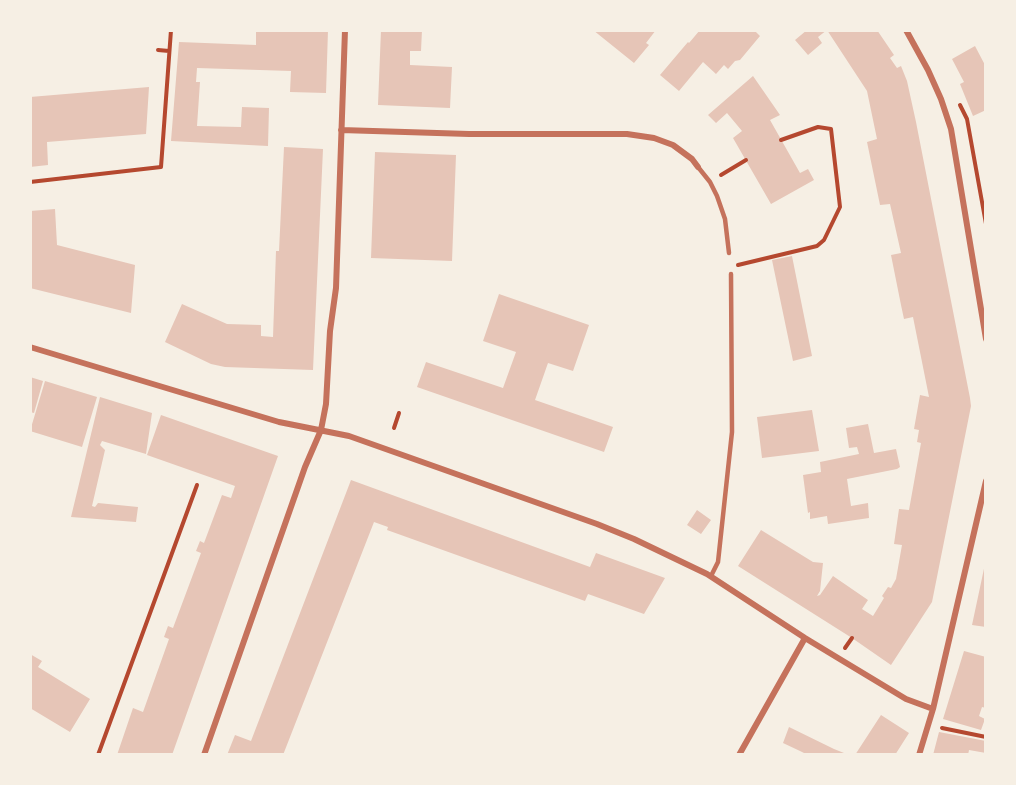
<!DOCTYPE html>
<style>
body{margin:0}
#map{position:relative;width:1016px;height:785px;overflow:hidden;background:#f6efe4;font-family:"Fira Sans",sans-serif}
canvas{display:block}
.frame{position:absolute;inset:0;border:32px solid #f6efe4;pointer-events:none}
</style>
<div id="map">
<canvas width="1016" height="785"></canvas>
<div class="frame"></div>
</div>
<script>
const ctx = document.querySelector('canvas').getContext('2d');
ctx.lineJoin = 'round';
function paint(path, color) {
  ctx.fillStyle = color;
  ctx.fill(path, 'evenodd');
}
function toPath(rows) {
  const path = new Path2D();
  for (const r of rows) {
    path.moveTo(r[0], r[1]);
    for (let i = 2; i < r.length; i += 2) path.lineTo(r[i], r[i + 1]);
  }
  return path;
}
function strokePath(path, color, width, dash) {
  ctx.strokeStyle = color;
  ctx.lineWidth = width;
  ctx.lineCap = dash ? 'butt' : 'round';
  ctx.setLineDash(dash || []);
  ctx.stroke(path);
}
paint(toPath([
 [256,30,328,30,326,93,290,92,291,71,197,68,196,82,200,82,197,126,241,127,242,107,269,108,268,146,171,141,179,42,256,45],
 [381,30,422,30,421,51,410,51,410,65,452,67,450,108,378,105],
 [593,30,656,30,646,43,649,45,634,63],
 [700,30,754,30,760,36,740,60,735,61,728,69,724,65,716,74,703,62,679,91,660,75,688,42,689,43],
 [807,30,877,30,894,55,890,58,897,68,901,66,907,81,916,122,970,398,971,406,932,602,891,665,852,638,738,566,761,530,813,562,823,563,820,591,817,596,820,595,833,576,868,600,862,609,873,616,884,598,882,596,888,587,891,588,896,579,902,545,894,544,899,509,909,510,921,443,917,442,919,430,914,429,920,395,929,397,913,317,904,319,901,305,891,255,901,253,890,204,880,205,867,142,877,139,867,91,827,30,818,37,822,43,808,55,795,40],
 [975,46,986,67,986,70,984,71,986,75,986,110,973,116,960,84,964,82,952,59],
 [753,76,780,115,770,120,800,173,808,169,814,180,771,204,733,138,742,131,727,113,716,123,708,115],
 [149,87,146,134,47,142,48,165,30,167,30,97],
 [284,147,323,149,313,370,225,367,211,364,165,342,182,304,227,324,261,325,261,336,273,337,276,251,279,251],
 [375,152,456,155,452,261,371,258],
 [55,209,57,245,135,265,131,313,30,288,30,211],
 [792,256,812,356,793,361,772,260],
 [499,294,589,325,573,371,548,363,535,400,613,427,604,452,417,387,426,362,503,388,516,352,483,341],
 [30,377,43,381,34,413,30,412],
 [45,381,97,397,82,447,30,431],
 [100,397,152,413,146,454,102,441,100,445,105,450,92,506,95,507,98,503,138,507,136,522,71,517],
 [812,410,819,451,762,458,757,417],
 [161,415,278,456,172,755,117,755,133,708,143,712,169,639,164,637,168,626,173,628,201,553,196,551,200,541,204,543,222,495,231,498,235,486,147,455],
 [868,424,874,453,896,449,900,467,897,469,847,479,851,506,868,503,869,518,828,524,827,516,810,519,810,512,808,513,803,475,821,472,820,462,859,454,857,447,849,448,846,428],
 [351,480,590,567,596,553,665,578,644,614,588,594,585,601,387,530,388,527,374,522,283,755,227,755,235,735,251,741],
 [697,510,711,520,701,534,687,525],
 [985,564,986,564,986,627,972,625],
 [964,651,986,657,986,708,982,707,979,716,985,719,981,730,943,719],
 [30,654,42,661,38,667,90,699,70,732,30,708],
 [881,715,909,733,895,755,855,755],
 [789,727,834,749,849,755,808,755,800,751,783,743],
 [939,732,986,741,986,753,969,750,968,755,933,755]
]), '#e6c5b7');
strokePath(toPath([
 [158,50,169,51],
 [960,105,967,119,986,224],
 [721,175,746,160],
 [30,182,161,167,171,30],
 [738,265,817,246,824,240,840,207,831,129,818,127,781,140],
 [394,428,399,413],
 [845,648,852,638],
 [942,728,986,737],
 [98,755,197,485]
]), '#b5482f', 4);
strokePath(toPath([
 [698,167,710,182,717,196,725,219,729,253],
 [711,576,718,562,732,432,731,274]
]), '#c5725c', 4.5);
strokePath(toPath([
 [906,30,928,70,941,99,951,129,986,339],
 [341,130,469,134,627,134,654,138,673,145,692,159,698,167],
 [30,347,279,422,349,436,597,524,634,539,707,574,805,638,838,658,906,699,933,709],
 [204,755,305,467,321,430,326,404,330,331,336,288,345,30],
 [739,755,805,638],
 [919,755,933,709,986,481]
]), '#c5725c', 6);
</script>
